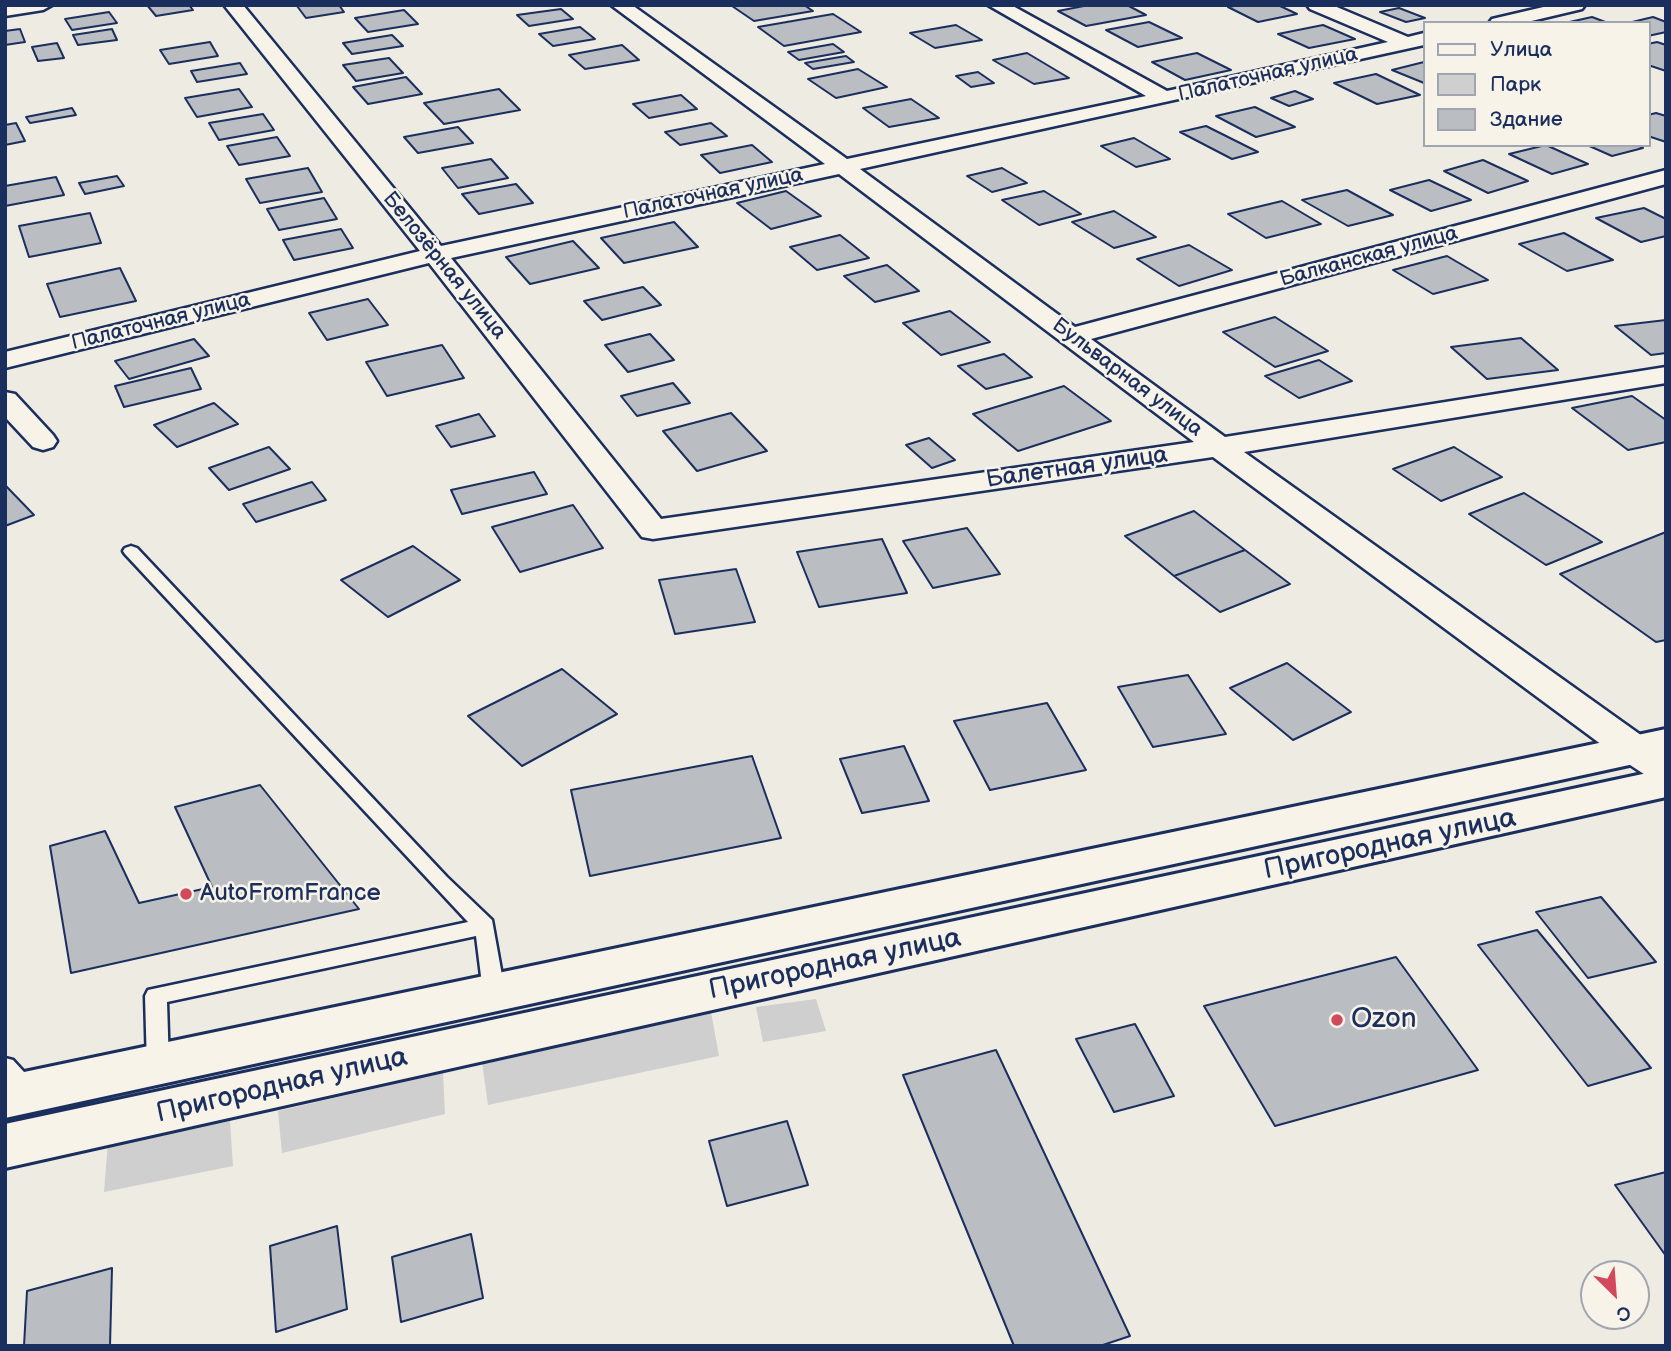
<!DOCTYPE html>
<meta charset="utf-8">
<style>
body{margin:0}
#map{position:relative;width:1671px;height:1351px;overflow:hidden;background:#eeebe2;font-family:"Balsamiq Sans",sans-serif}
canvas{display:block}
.frame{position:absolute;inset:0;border:7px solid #1b2f5e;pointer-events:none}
.legend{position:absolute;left:1423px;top:21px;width:228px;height:126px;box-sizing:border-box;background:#f7f3e8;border:2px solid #9fa5b1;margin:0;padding:9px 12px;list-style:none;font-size:21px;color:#1b2f5e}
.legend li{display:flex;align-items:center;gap:14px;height:35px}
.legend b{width:35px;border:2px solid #9fa5b1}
.north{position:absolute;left:1580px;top:1260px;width:70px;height:70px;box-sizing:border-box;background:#f7f3e8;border:2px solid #9fa5b1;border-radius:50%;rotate:155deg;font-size:19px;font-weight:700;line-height:28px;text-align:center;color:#1b2f5e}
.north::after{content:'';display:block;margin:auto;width:24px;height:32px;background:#d1495b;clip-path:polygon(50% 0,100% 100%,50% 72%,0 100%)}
</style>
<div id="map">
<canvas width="1671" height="1351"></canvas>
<div class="frame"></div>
<ul class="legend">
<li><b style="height:9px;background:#f7f3e8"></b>Улица</li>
<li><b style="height:19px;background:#cfcfcf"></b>Парк</li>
<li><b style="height:19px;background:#babdc2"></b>Здание</li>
</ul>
<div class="north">С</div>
</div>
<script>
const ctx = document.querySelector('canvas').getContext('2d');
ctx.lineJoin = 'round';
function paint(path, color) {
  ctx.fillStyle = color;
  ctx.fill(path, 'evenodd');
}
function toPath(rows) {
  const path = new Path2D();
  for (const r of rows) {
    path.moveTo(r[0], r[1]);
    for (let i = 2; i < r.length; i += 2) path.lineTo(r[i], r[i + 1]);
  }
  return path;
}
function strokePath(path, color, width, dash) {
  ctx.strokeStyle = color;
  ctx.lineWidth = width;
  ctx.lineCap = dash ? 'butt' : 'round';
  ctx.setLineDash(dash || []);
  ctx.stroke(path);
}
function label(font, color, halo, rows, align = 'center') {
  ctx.font = font + ' "Balsamiq Sans",sans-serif';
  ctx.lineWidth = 5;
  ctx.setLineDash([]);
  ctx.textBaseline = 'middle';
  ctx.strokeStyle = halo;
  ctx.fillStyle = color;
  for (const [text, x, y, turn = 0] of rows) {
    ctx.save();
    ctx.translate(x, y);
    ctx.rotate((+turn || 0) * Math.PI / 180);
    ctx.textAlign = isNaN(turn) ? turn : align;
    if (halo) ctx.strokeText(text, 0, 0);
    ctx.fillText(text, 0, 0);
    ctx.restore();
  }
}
paint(toPath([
 [816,999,826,1031,763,1042,756,1007],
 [711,1012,719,1056,488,1105,482,1062],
 [443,1073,445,1114,282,1153,278,1111],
 [230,1121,233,1166,104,1192,108,1142]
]), '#cfcfcf');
const building = toPath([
 [147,5,189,5,193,10,156,16,147,5],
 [339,5,344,12,306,18,297,6,339,5],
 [804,5,813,11,754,21,732,6,804,5],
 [1089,5,1127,5,1146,15,1086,26,1058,11,1089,5],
 [1240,5,1278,5,1297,14,1258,22,1228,7,1240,5],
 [1399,8,1425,18,1406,22,1380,12,1399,8],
 [561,9,573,19,529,26,517,15,561,9],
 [404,10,418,24,368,32,355,18,404,10],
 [109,12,117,23,72,30,65,19,109,12],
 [833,14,861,32,784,46,758,27,833,14],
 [1592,17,1608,23,1565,23,1592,17],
 [1653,17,1666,22,1666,32,1648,36,1648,23,1628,23,1653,17],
 [1149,22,1182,38,1138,47,1106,30,1149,22],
 [956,25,982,40,935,48,910,33,956,25],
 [1323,25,1355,39,1309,48,1278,34,1323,25],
 [580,27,595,39,553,46,539,34,580,27],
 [20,29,25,42,5,45,5,31,20,29],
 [112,29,117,40,78,45,73,35,112,29],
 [392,35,403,46,352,54,343,43,392,35],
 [210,42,218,56,169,64,160,50,210,42],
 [1657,42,1666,45,1666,71,1648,65,1648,44,1657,42],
 [57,43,64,58,38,61,32,47,57,43],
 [833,44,844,52,799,60,788,52,833,44],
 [622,45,639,60,585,69,569,55,622,45],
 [1027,53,1069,78,1034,84,993,60,1027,53],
 [1197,53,1231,70,1185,80,1152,62,1197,53],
 [846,56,854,62,813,69,805,63,846,56],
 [389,58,403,73,356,81,343,65,389,58],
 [1424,62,1424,83,1392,70,1424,62],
 [240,63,247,74,197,82,191,71,240,63],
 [858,69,887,87,836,98,808,79,858,69],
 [978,72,994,83,971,87,956,76,978,72],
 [1376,74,1420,95,1377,104,1334,83,1376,74],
 [406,77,422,94,368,104,353,87,406,77],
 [239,89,252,107,197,117,185,98,239,89],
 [499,89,520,110,444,124,424,103,499,89],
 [1295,91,1313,99,1289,106,1271,98,1295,91],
 [681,95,697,109,649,118,633,104,681,95],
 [911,99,939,118,889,127,863,108,911,99],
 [1255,107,1295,127,1256,137,1216,116,1255,107],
 [72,108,76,115,30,123,26,117,72,108],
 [1656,113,1666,116,1666,142,1648,136,1648,115,1656,113],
 [263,114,274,130,219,140,209,123,263,114],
 [16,123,25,141,5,145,5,125,16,123],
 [711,123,727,136,680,145,665,132,711,123],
 [1206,126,1258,152,1232,159,1180,132,1206,126],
 [458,127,473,143,418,153,404,137,458,127],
 [277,137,290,156,239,165,227,146,277,137],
 [1134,138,1170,159,1136,167,1101,146,1134,138],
 [752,145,772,162,720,173,701,155,752,145],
 [1546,145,1588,164,1552,174,1509,154,1546,145],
 [1587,145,1637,145,1643,148,1612,156,1587,145],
 [491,159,508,178,458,188,442,168,491,159],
 [1483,160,1528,181,1488,193,1444,171,1483,160],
 [308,168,322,192,260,203,246,179,308,168],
 [1002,168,1027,183,992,192,967,176,1002,168],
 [117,176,124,186,85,194,79,183,117,176],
 [56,177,64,195,5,206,5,186,56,177],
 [1429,180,1471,200,1431,211,1390,190,1429,180],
 [516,184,533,203,479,214,462,194,516,184],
 [1347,190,1393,215,1348,226,1302,200,1347,190],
 [786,191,821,216,771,229,737,203,786,191],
 [1044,191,1081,214,1039,225,1002,200,1044,191],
 [324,198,337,219,279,230,267,209,324,198],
 [1282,201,1321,224,1266,238,1228,214,1282,201],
 [1644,208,1666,219,1666,236,1641,242,1596,218,1644,208],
 [1114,211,1156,237,1114,248,1072,222,1114,211],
 [90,213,101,243,29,257,19,226,90,213],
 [674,222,698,247,624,263,601,238,674,222],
 [341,229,353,248,294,260,283,240,341,229],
 [1564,233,1613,260,1567,271,1519,244,1564,233],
 [840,235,869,258,817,270,790,247,840,235],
 [573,241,599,268,530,284,506,257,573,241],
 [1189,245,1232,270,1179,286,1137,259,1189,245],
 [1447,256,1488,280,1433,294,1393,270,1447,256],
 [887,265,919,291,875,302,844,276,887,265],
 [120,268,136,301,60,317,47,284,120,268],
 [643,287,661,305,602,320,584,301,643,287],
 [368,299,388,325,327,340,309,313,368,299],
 [950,311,990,342,941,355,903,323,950,311],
 [1275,317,1328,351,1275,367,1223,332,1275,317],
 [1666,320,1666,353,1651,355,1615,326,1666,320],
 [650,334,674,360,628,372,605,345,650,334],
 [1521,338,1558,370,1487,379,1451,347,1521,338],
 [194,339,209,356,129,379,115,361,194,339],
 [442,345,464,378,387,396,366,362,442,345],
 [1004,354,1032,377,986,389,958,366,1004,354],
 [1319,360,1352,381,1299,398,1265,376,1319,360],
 [191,368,201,389,124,407,115,386,191,368],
 [673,383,690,403,637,416,621,396,673,383],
 [1064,386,1111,421,1018,451,973,414,1064,386],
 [1632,396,1666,420,1666,442,1628,450,1572,408,1632,396],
 [214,403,238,424,177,447,154,425,214,403],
 [731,413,767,451,697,471,663,431,731,413],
 [479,414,495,436,451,447,436,426,479,414],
 [929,438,955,460,932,468,906,445,929,438],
 [269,447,290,469,229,490,209,468,269,447],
 [1454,447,1502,477,1441,501,1393,469,1454,447],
 [534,472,547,494,462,514,451,490,534,472],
 [312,482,326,500,256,522,243,504,312,482],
 [5,485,34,515,5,526,5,485],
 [1524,493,1602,542,1546,565,1469,514,1524,493],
 [573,505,603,548,520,572,492,527,573,505],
 [1194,511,1245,550,1174,576,1125,536,1194,511],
 [967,528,1000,574,933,588,903,541,967,528],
 [1666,532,1666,640,1656,642,1560,574,1666,532],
 [882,539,907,593,819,607,797,552,882,539],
 [413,546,460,580,388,617,341,580,413,546],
 [1245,550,1290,584,1220,612,1174,576,1245,550],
 [736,569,755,622,675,634,659,580,736,569],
 [1287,663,1351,712,1293,740,1230,688,1287,663],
 [562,669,617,714,522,766,468,716,562,669],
 [1188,675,1226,734,1153,747,1118,687,1188,675],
 [1047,703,1086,770,990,790,954,721,1047,703],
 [904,746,929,801,862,813,840,759,904,746],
 [752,756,781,838,590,876,571,790,752,756],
 [260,785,359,909,71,973,50,846,105,831,139,903,212,887,175,807,260,785],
 [1601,897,1656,962,1588,978,1536,912,1601,897],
 [1537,930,1651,1068,1588,1086,1478,945,1537,930],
 [1396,957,1478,1070,1275,1126,1204,1006,1396,957],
 [1135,1024,1174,1096,1114,1112,1076,1039,1135,1024],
 [996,1050,1130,1336,1100,1346,1014,1346,903,1075,996,1050],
 [787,1121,808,1185,727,1206,709,1141,787,1121],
 [1666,1172,1666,1256,1615,1185,1666,1172],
 [337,1226,347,1309,276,1332,270,1246,337,1226],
 [471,1234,483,1298,401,1322,392,1257,471,1234],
 [112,1268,110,1346,24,1346,27,1291,112,1268]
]);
paint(building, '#babdc2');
strokePath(building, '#1b2f5e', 2);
const lane = toPath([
 [131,546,137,548,447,877,492,920,505,992,502,998,494,1001,486,998,483,992,476,936,167,1002,169,1066,166,1073,158,1075,150,1073,147,1066,145,996,148,990,468,922,125,554,123,551,125,548,131,546],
 [5,1058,13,1060,35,1084,38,1091,35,1098,27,1101,19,1098,5,1083,5,1058]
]);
const street = toPath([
 [52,5,43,10,5,16,5,6,52,5],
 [224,5,243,5,441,246,825,164,611,5,632,5,847,159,1146,96,988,5,1011,5,1167,91,1388,42,1310,9,1307,5,1332,5,1408,37,1424,33,1424,45,860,169,1075,327,1666,170,1666,184,1091,339,1225,437,1666,367,1666,383,1244,452,1666,753,1666,784,1653,780,1621,759,1213,457,653,539,642,537,429,263,5,368,5,352,420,251,224,5],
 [839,174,1194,442,661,519,451,258,839,174],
 [1552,5,1585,5,1582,9,1523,23,1489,23,1492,19,1552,5],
 [5,392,15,394,53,435,57,441,53,447,43,450,33,447,5,417,5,392]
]);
const secondary = toPath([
 [1666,729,1666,757,5,1118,5,1076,1666,729],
 [1666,769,1666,797,5,1168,5,1124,1666,769]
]);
strokePath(lane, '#1b2f5e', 5);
strokePath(street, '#1b2f5e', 5);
strokePath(secondary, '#1b2f5e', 6);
paint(lane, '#f7f3e8');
paint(street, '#f7f3e8');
paint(secondary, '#f7f3e8');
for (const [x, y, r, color] of [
 [186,894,7,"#d1495b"],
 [1337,1020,7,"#d1495b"]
]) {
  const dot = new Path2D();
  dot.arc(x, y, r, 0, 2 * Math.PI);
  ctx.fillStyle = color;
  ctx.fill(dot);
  strokePath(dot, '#f7f3e8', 2.5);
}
label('21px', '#1b2f5e', '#f7f3e8', [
 ["Палаточная улица",1268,75,-13],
 ["Палаточная улица",713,194,-12],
 ["Балканская улица",1369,257,-15],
 ["Белозёрная улица",444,266,51],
 ["Палаточная улица",161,322,-14],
 ["Бульварная улица",1127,378,37]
]);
label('24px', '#1b2f5e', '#f7f3e8', [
 ["Балетная улица",1077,468,-8]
]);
label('24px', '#1b2f5e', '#f7f3e8', [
 ["AutoFromFrance",200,894]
], 'left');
label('28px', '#1b2f5e', '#f7f3e8', [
 ["Пригородная улица",1390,845,-12],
 ["Пригородная улица",835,965,-12],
 ["Пригородная улица",282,1086,-13]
]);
label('28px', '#1b2f5e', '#f7f3e8', [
 ["Ozon",1351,1020]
], 'left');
</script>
